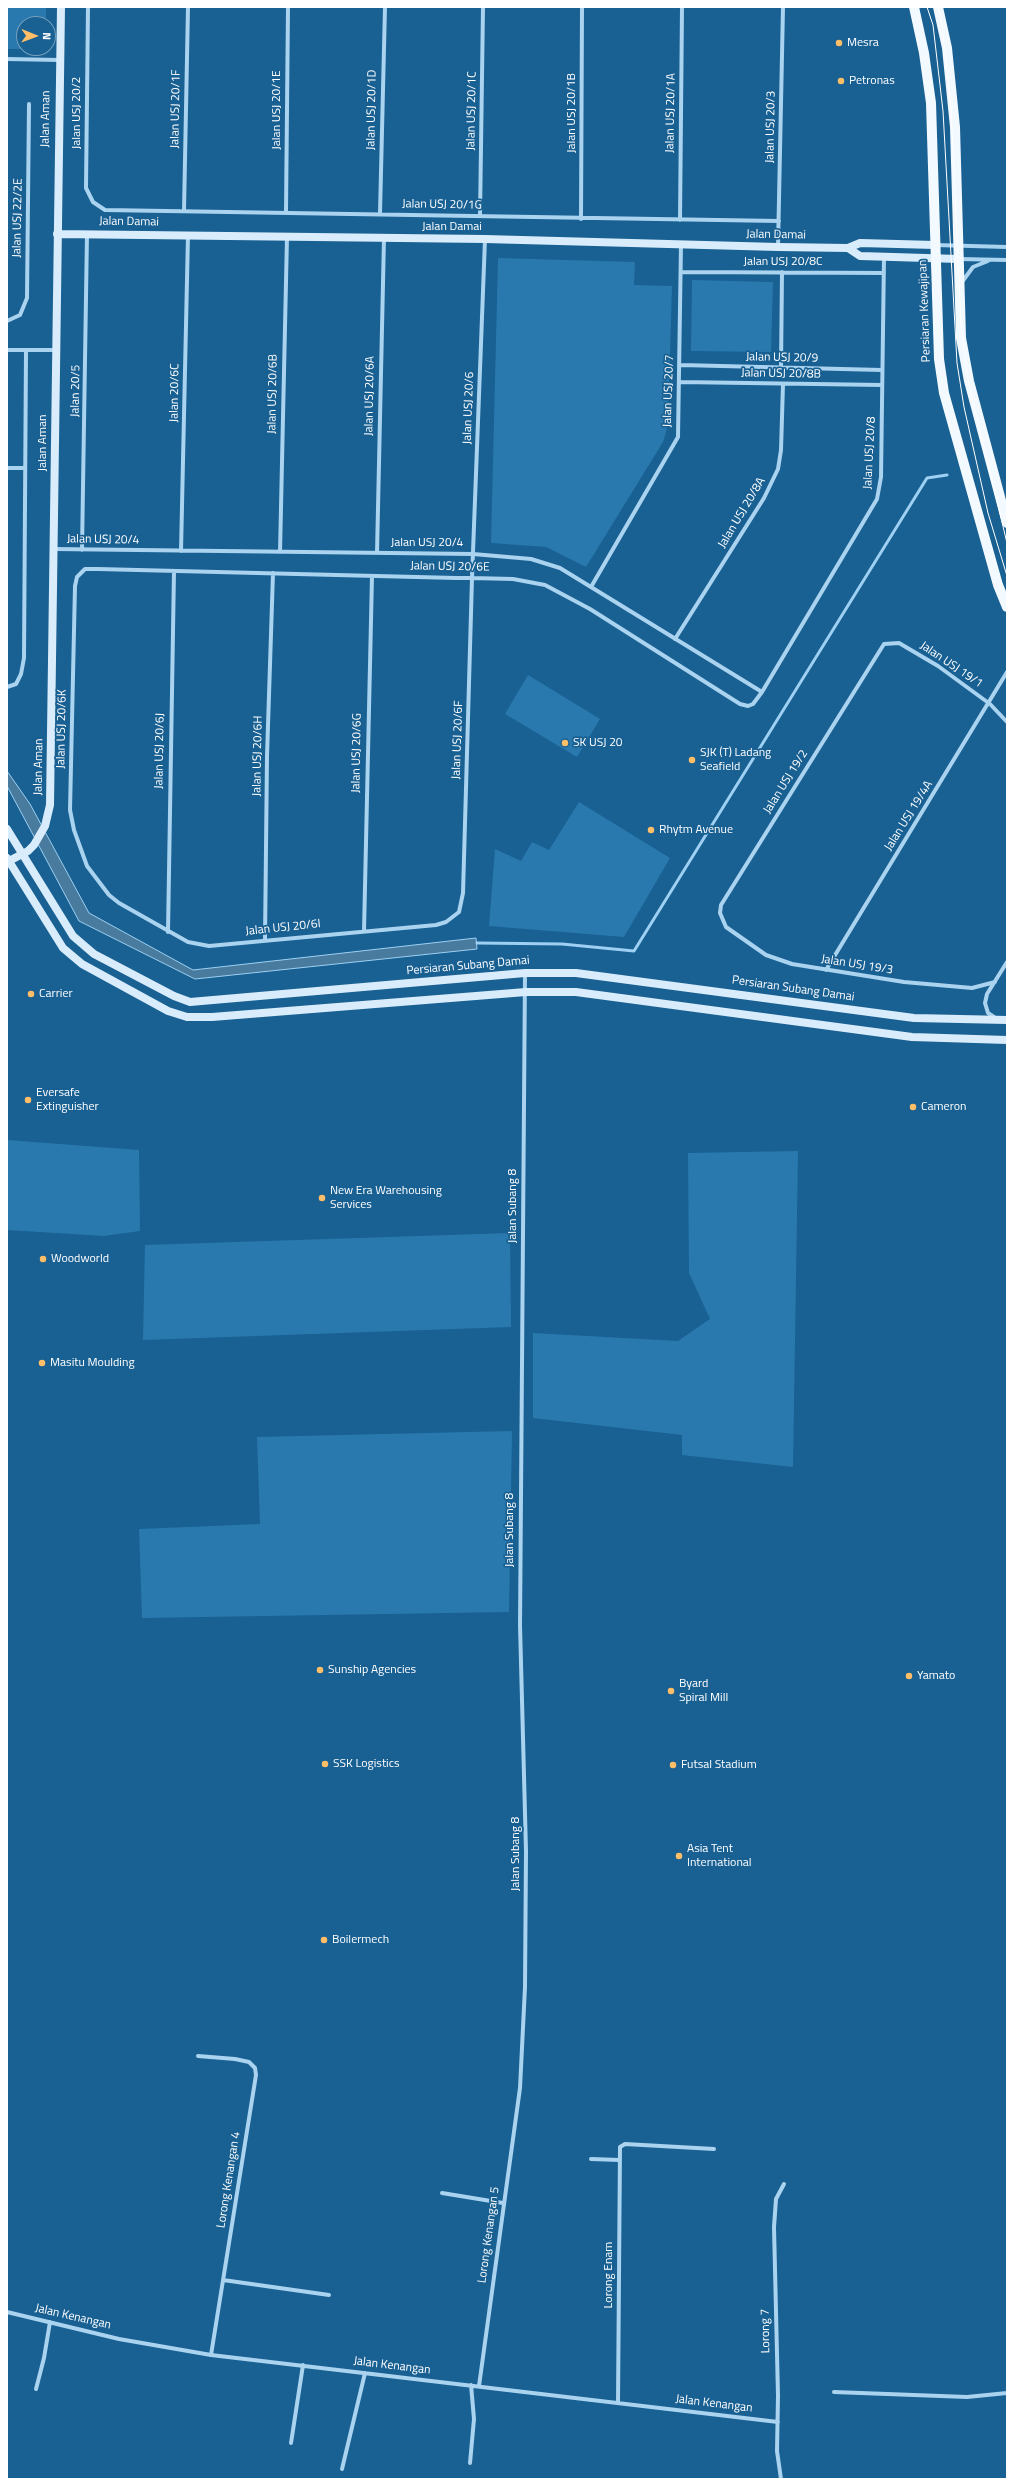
<!DOCTYPE html>
<style>
body{margin:0}
#map{position:relative;width:1014px;height:2486px;overflow:hidden;background:#196093;font-family:"Titillium Web",sans-serif}
canvas{display:block}
.frame{position:absolute;inset:0;border:8px solid #fff;pointer-events:none}
.north{position:absolute;left:16px;top:16px;width:40px;height:40px;box-sizing:border-box;background:#196093;border:1px solid #75a0be;border-radius:50%;rotate:91deg;font-size:11px;font-weight:700;line-height:16px;text-align:center;color:#fff}
.north::after{content:'';display:block;margin:auto;width:14px;height:18px;background:#ffbe68;clip-path:polygon(50% 0,100% 100%,50% 72%,0 100%)}
</style>
<div id="map">
<canvas width="1014" height="2486"></canvas>
<div class="frame"></div>
<div class="north">N</div>
</div>
<script>
const ctx = document.querySelector('canvas').getContext('2d');
ctx.lineJoin = 'round';
function paint(path, color) {
  ctx.fillStyle = color;
  ctx.fill(path, 'evenodd');
}
function toPath(rows) {
  const path = new Path2D();
  for (const r of rows) {
    path.moveTo(r[0], r[1]);
    for (let i = 2; i < r.length; i += 2) path.lineTo(r[i], r[i + 1]);
  }
  return path;
}
function strokePath(path, color, width, dash) {
  ctx.strokeStyle = color;
  ctx.lineWidth = width;
  ctx.lineCap = dash ? 'butt' : 'round';
  ctx.setLineDash(dash || []);
  ctx.stroke(path);
}
function label(font, color, halo, rows, align = 'center') {
  ctx.font = font + ' "Titillium Web",sans-serif';
  ctx.lineWidth = 3.5;
  ctx.setLineDash([]);
  ctx.textBaseline = 'middle';
  ctx.strokeStyle = halo;
  ctx.fillStyle = color;
  for (const [text, x, y, turn = 0] of rows) {
    ctx.save();
    ctx.translate(x, y);
    ctx.rotate((+turn || 0) * Math.PI / 180);
    ctx.textAlign = isNaN(turn) ? turn : align;
    if (halo) ctx.strokeText(text, 0, 0);
    ctx.fillText(text, 0, 0);
    ctx.restore();
  }
}
paint(toPath([
 [7,7,46,7,46,24,24,24,24,48,32,48,30,49,7,49],
 [498,258,635,262,634,285,672,286,668,425,663,442,586,567,546,547,491,543],
 [692,280,773,282,771,352,691,351],
 [528,675,600,719,577,757,505,714],
 [579,802,670,858,624,937,489,926,495,849,521,861,532,842,549,850],
 [7,1140,139,1150,140,1231,104,1236,7,1230],
 [798,1151,793,1467,682,1455,682,1435,533,1418,533,1333,678,1341,710,1319,689,1273,688,1153],
 [510,1233,511,1327,143,1340,145,1245],
 [512,1431,509,1612,142,1618,139,1529,260,1524,257,1437]
]), '#2979af');
const water = toPath([
 [7,771,30,804,89,913,193,970,476,938,477,949,195,979,79,921,7,786,7,771]
]);
paint(water, '#497b9e');
strokePath(water, '#9dd0f2', 1);
strokePath(toPath([
 [477,943,562,944,634,951,927,478,947,475]
]), '#9dd0f2', 3);
strokePath(toPath([
 [88,7,86,188,93,202,105,210,779,221],
 [7,59,59,60],
 [184,211,188,7],
 [286,212,288,7],
 [380,213,385,7],
 [480,216,483,7],
 [581,219,582,7],
 [680,220,682,7],
 [485,239,472,578,463,893,459,912,446,922,436,925,209,946,188,942,119,903,109,895,87,866,74,830,70,810,75,586,77,577,85,569,98,569,456,578,472,578,513,579,545,585,590,609,740,704,748,706,753,704,762,692,877,499,881,477,884,257],
 [935,245,1007,247],
 [778,247,783,7],
 [959,259,1007,260],
 [681,272,884,273],
 [962,282,973,267,988,261],
 [7,321,20,315,27,298,29,104],
 [7,350,55,350],
 [681,365,882,370],
 [781,368,782,272],
 [680,382,882,385],
 [7,468,25,468],
 [54,549,473,554,531,559,560,568,762,692],
 [82,550,87,234],
 [181,551,188,235],
 [280,552,287,237],
 [377,553,384,238],
 [591,587,678,437,681,244],
 [675,639,764,498,778,469,781,450,783,384],
 [7,687,16,684,21,674,24,658,26,350],
 [364,931,372,576],
 [168,932,174,571],
 [265,940,267,756,273,573],
 [826,970,1007,672],
 [995,982,972,988,904,982,792,964,766,955,726,927,720,913,721,905,884,644,899,643,938,666,990,704,1007,722],
 [994,1017,988,1013,985,1003,987,994,1007,962],
 [198,2056,235,2059,249,2062,255,2068,256,2075,211,2355],
 [591,2159,619,2160],
 [442,2193,503,2203],
 [223,2280,329,2295],
 [7,2312,119,2339,211,2355,778,2422],
 [479,2386,520,2088,525,1987,526,1851,520,1625,525,973],
 [36,2389,44,2358,50,2322],
 [834,2392,967,2397,1007,2393],
 [618,2403,620,2147,625,2144,714,2149],
 [291,2443,303,2365],
 [470,2463,474,2419,471,2385],
 [342,2469,365,2373],
 [781,2479,777,2451,778,2396,774,2227,776,2199,784,2184]
]), '#aad3f0', 4);
strokePath(toPath([
 [57,234,485,239,778,247,848,248,860,243,935,245],
 [848,248,860,256,959,259],
 [7,829,73,936,94,954,174,996,190,1002,525,973,576,973,914,1018,1007,1020],
 [7,858,63,948,82,964,168,1011,187,1017,212,1017,526,992,576,992,912,1037,1007,1040],
 [9,861,28,851,34,845,45,826,50,805,61,7]
]), '#d8ecfb', 8);
strokePath(toPath([
 [914,7,924,53,931,103,939,359,944,393,998,585,1007,607],
 [938,7,947,48,955,127,961,338,969,381,1007,523]
]), '#f2f9ff', 10);
strokePath(toPath([
 [927,7,933,25,943,111,957,363,964,407,988,513,1007,576],
 [938,7,942,24,951,108,961,326,968,380,1007,543]
]), '#fff', 1);
for (const [x, y, r, color] of [
 [839,43,4,"#ffbe68"],
 [841,81,4,"#ffbe68"],
 [565,743,4,"#ffbe68"],
 [692,760,4,"#ffbe68"],
 [651,830,4,"#ffbe68"],
 [31,994,4,"#ffbe68"],
 [28,1100,4,"#ffbe68"],
 [913,1107,4,"#ffbe68"],
 [322,1198,4,"#ffbe68"],
 [43,1259,4,"#ffbe68"],
 [42,1363,4,"#ffbe68"],
 [320,1670,4,"#ffbe68"],
 [909,1676,4,"#ffbe68"],
 [671,1691,4,"#ffbe68"],
 [325,1764,4,"#ffbe68"],
 [673,1765,4,"#ffbe68"],
 [679,1856,4,"#ffbe68"],
 [324,1940,4,"#ffbe68"]
]) {
  const dot = new Path2D();
  dot.arc(x, y, r, 0, 2 * Math.PI);
  ctx.fillStyle = color;
  ctx.fill(dot);
  strokePath(dot, '#196093', 1.5);
}
label('12px', '#fff', '#196093', [
 ["Mesra",847,43],
 ["Petronas",849,81],
 ["SK USJ 20",573,743],
 ["SJK (T) Ladang",700,753],
 ["Seafield",700,767],
 ["Rhytm Avenue",659,830],
 ["Carrier",39,994],
 ["Eversafe",36,1093],
 ["Extinguisher",36,1107],
 ["Cameron",921,1107],
 ["New Era Warehousing",330,1191],
 ["Services",330,1205],
 ["Woodworld",51,1259],
 ["Masitu Moulding",50,1363],
 ["Sunship Agencies",328,1670],
 ["Yamato",917,1676],
 ["Byard",679,1684],
 ["Spiral Mill",679,1698],
 ["SSK Logistics",333,1764],
 ["Futsal Stadium",681,1765],
 ["Asia Tent",687,1849],
 ["International",687,1863],
 ["Boilermech",332,1940]
], 'left');
label('12px', '#fff', '#196093', [
 ["Jalan USJ 20/1F",176,109,-89],
 ["Jalan USJ 20/1E",277,110,-90],
 ["Jalan USJ 20/1D",372,110,-89],
 ["Jalan USJ 20/1C",472,111,-89],
 ["Jalan USJ 20/2",77,113,-90],
 ["Jalan USJ 20/1B",572,113,-90],
 ["Jalan USJ 20/1A",671,113,-89],
 ["Jalan Aman",46,119,-89],
 ["Jalan USJ 20/3",771,127,-89],
 ["Jalan USJ 20/1G",442,205,1],
 ["Jalan USJ 22/2E",18,218,-89],
 ["Jalan Damai",129,222,1],
 ["Jalan Damai",452,227],
 ["Jalan Damai",776,235,1],
 ["Jalan USJ 20/8C",783,262],
 ["Persiaran Kewajipan",925,311,-92],
 ["Jalan USJ 20/9",782,358,1],
 ["Jalan USJ 20/8B",781,374,1],
 ["Jalan 20/5",76,391,-89],
 ["Jalan USJ 20/7",669,391,-88],
 ["Jalan 20/6C",175,393,-89],
 ["Jalan USJ 20/6B",273,394,-89],
 ["Jalan USJ 20/6A",370,396,-89],
 ["Jalan USJ 20/6",469,408,-88],
 ["Jalan Aman",43,443,-90],
 ["Jalan USJ 20/8",870,453,-87],
 ["Jalan USJ 20/8A",742,513,-59],
 ["Jalan USJ 20/4",103,540,1],
 ["Jalan USJ 20/4",427,543],
 ["Jalan USJ 20/6E",450,567,1],
 ["Jalan USJ 19/1",951,665,34],
 ["Jalan USJ 20/6K",62,729,-89],
 ["Jalan USJ 20/6F",458,740,-88],
 ["Jalan USJ 20/6J",160,751,-89],
 ["Jalan USJ 20/6G",357,753,-89],
 ["Jalan USJ 20/6H",258,756,-89],
 ["Jalan Aman",39,767,-89],
 ["Jalan USJ 19/2",786,782,-58],
 ["Jalan USJ 19/4A",909,816,-58],
 ["Jalan USJ 20/6I",283,928,-6],
 ["Jalan USJ 19/3",857,965,9],
 ["Persiaran Subang Damai",468,966,-5],
 ["Persiaran Subang Damai",793,989,8],
 ["Jalan Subang 8",513,1206,-90],
 ["Jalan Subang 8",510,1530,-90],
 ["Jalan Subang 8",516,1854,-90],
 ["Lorong Kenangan 4",229,2180,-81],
 ["Lorong Kenangan 5",489,2235,-82],
 ["Lorong Enam",609,2275,-90],
 ["Jalan Kenangan",73,2317,13],
 ["Lorong 7",766,2331,-91],
 ["Jalan Kenangan",392,2366,7],
 ["Jalan Kenangan",714,2404,7]
]);
</script>
